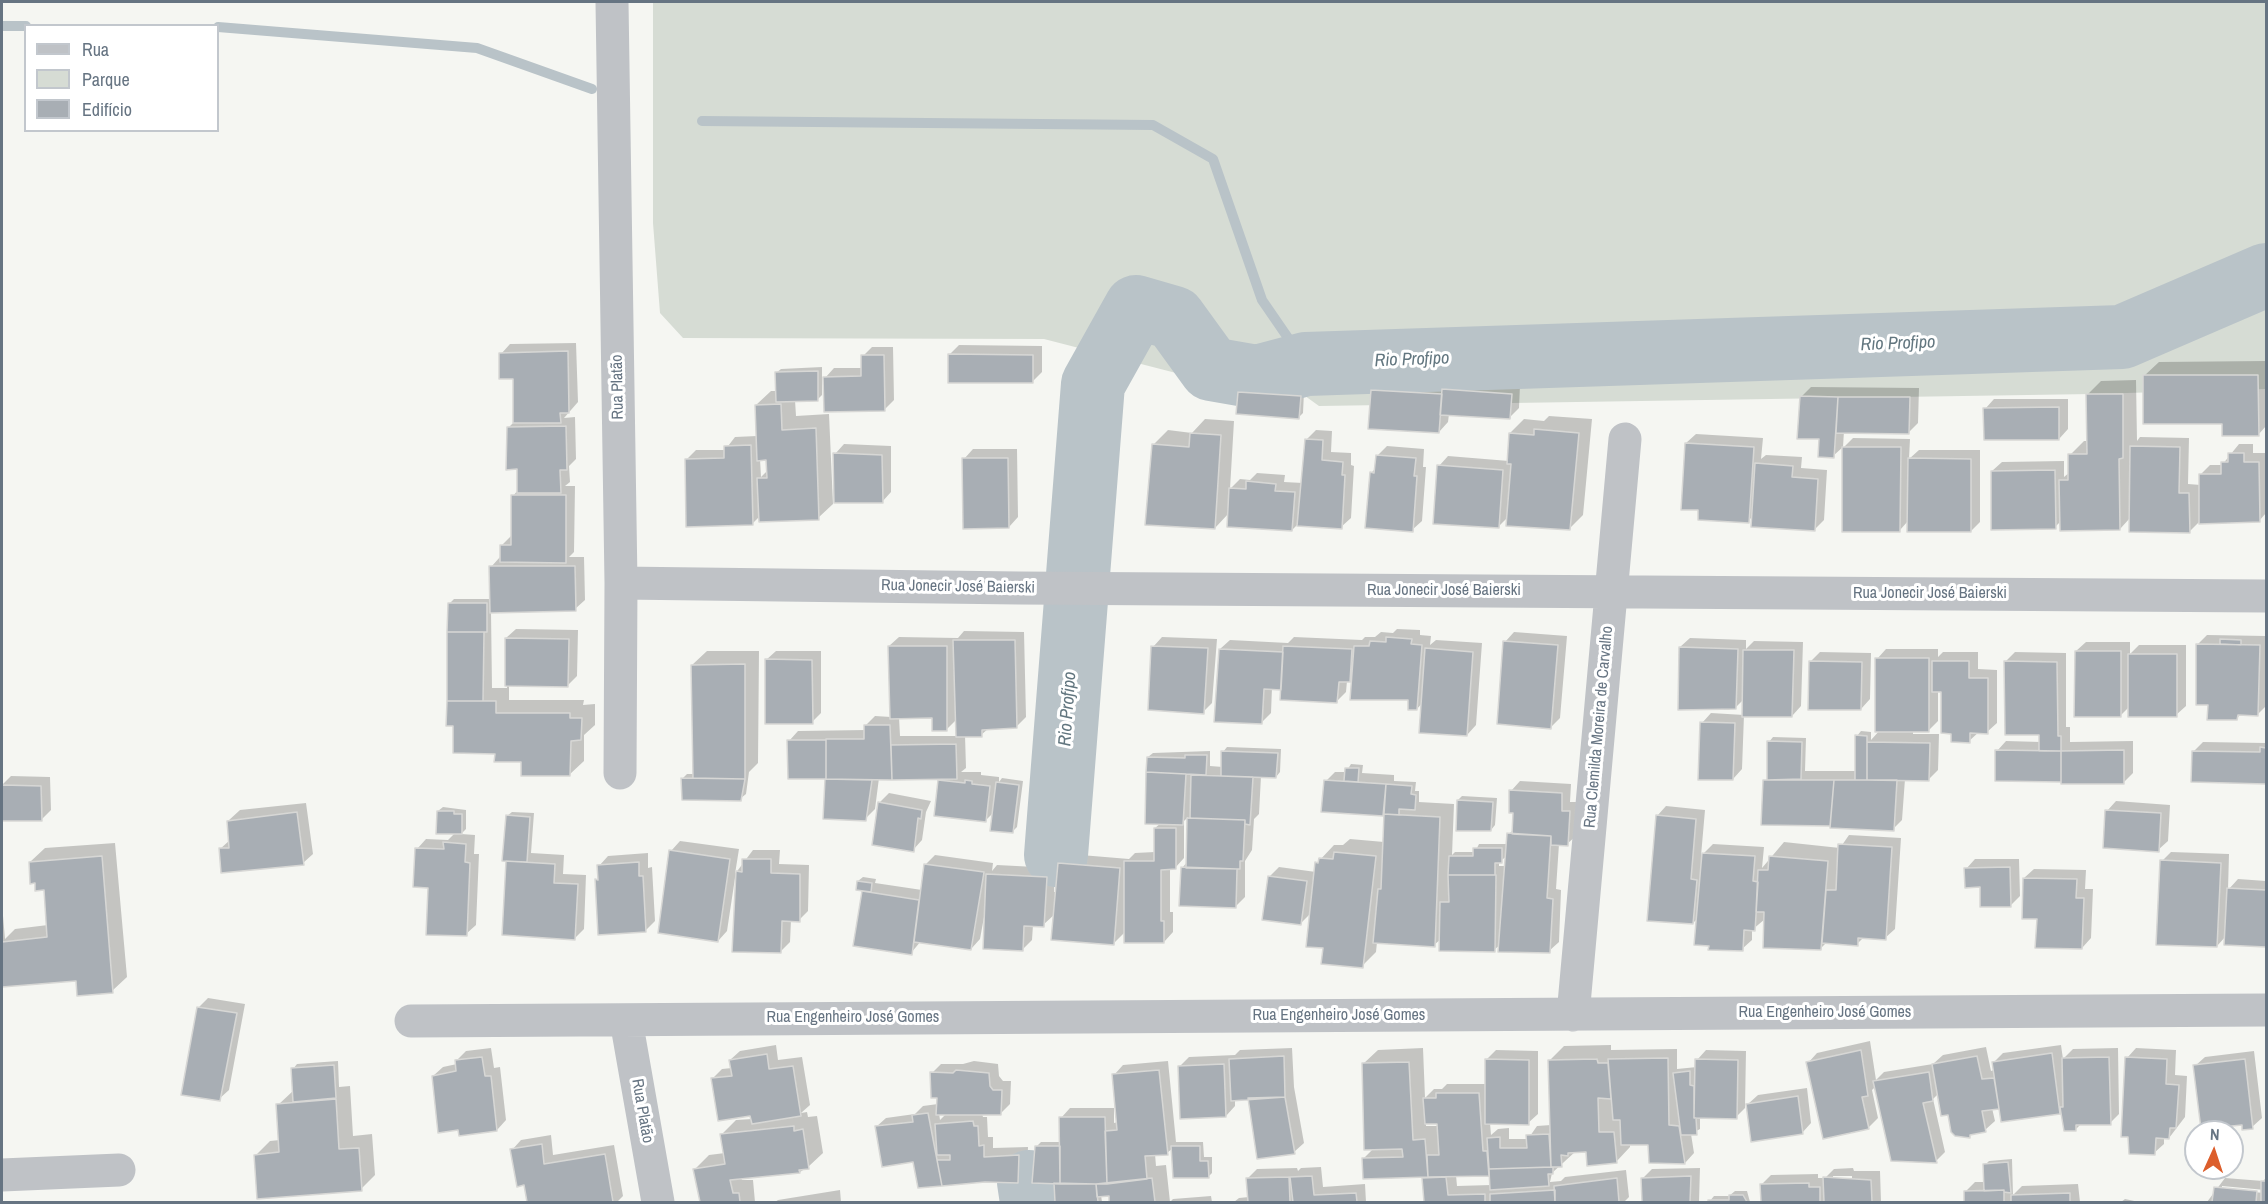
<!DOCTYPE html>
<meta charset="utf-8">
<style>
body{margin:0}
#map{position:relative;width:2268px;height:1204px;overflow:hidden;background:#f5f6f2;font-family:"Archivo Narrow",sans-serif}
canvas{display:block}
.frame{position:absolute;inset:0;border:3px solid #667482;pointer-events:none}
.legend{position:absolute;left:24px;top:24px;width:195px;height:108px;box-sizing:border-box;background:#fff;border:2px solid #c2c7cd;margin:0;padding:8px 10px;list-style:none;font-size:18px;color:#667482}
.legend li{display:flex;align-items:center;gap:12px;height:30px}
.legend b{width:30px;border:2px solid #c2c7cd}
.north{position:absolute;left:2184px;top:1120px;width:60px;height:60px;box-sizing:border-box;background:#fff;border:2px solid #c2c7cd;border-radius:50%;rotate:3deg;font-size:16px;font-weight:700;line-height:24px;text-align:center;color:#667482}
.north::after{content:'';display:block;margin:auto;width:21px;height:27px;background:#dc5e2c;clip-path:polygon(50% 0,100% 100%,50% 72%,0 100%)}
</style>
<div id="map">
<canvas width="2268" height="1204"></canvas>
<div class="frame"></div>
<ul class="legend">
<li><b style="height:8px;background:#bfc2c6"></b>Rua</li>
<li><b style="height:16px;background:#d6dcd4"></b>Parque</li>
<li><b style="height:16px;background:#a8aeb4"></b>Edifício</li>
</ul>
<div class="north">N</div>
</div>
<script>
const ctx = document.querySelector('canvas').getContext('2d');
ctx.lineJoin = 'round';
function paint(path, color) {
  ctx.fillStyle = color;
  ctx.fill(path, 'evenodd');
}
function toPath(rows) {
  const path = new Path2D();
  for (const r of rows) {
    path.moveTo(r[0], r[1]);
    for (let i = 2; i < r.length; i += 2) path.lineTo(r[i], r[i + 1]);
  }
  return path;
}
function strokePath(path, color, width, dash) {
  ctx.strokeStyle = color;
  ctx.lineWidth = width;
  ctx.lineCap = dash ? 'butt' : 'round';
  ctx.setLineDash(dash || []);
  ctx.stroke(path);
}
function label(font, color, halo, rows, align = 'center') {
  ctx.font = font + ' "Archivo Narrow",sans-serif';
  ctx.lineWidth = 6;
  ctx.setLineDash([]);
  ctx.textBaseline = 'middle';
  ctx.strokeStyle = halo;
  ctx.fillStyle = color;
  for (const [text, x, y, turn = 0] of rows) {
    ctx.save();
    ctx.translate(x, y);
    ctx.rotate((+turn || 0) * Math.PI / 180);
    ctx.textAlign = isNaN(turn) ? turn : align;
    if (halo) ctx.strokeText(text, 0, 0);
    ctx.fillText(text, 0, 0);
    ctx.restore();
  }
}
paint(toPath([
 [653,2,2266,2,2266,389,2092,394,1319,406,1237,347,1176,373,1044,339,683,338,660,313,653,223]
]), '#d6dcd4');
paint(toPath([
 [576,343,578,402,564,418,575,417,576,459,569,466,570,482,565,486,575,486,574,552,569,557,584,557,585,600,575,609,491,611,492,688,507,688,506,638,516,629,578,630,577,676,568,685,509,685,509,700,584,700,583,705,595,704,595,725,584,735,584,761,569,775,496,753,449,604,454,599,491,599,491,567,500,557,502,545,511,536,513,496,518,490,518,468,508,428,514,422,514,378,501,354,510,344],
 [959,345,1042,346,1042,372,1033,381,949,355],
 [872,347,893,347,894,400,884,410,825,378,834,368,863,368,863,356],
 [2266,361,2266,426,2258,435,2224,423,2144,376,2159,362],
 [822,367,822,395,818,399,795,400,796,416,829,414,833,504,818,518,760,516,752,524,686,460,696,450,725,450,735,437,757,436,756,405,771,391,777,391,776,373,781,369],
 [760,459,767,459,768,470,761,477],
 [1453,380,1520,385,1519,408,1509,418,1449,414,1448,422,1439,432,1372,391,1382,382,1448,385],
 [2136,380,2137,441,2140,437,2189,438,2188,484,2201,485,2201,474,2210,465,2222,465,2239,444,2253,444,2253,453,2266,453,2266,513,2259,521,2199,522,2190,531,2130,518,2120,529,2061,521,2055,527,1992,471,2002,462,2064,461,2064,477,2070,472,2070,455,2084,441,2088,441,2087,395,2101,381],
 [1811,387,1919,388,1918,423,1908,433,1844,431,1843,447,1833,456,1801,397],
 [1243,388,1304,392,1303,413,1299,417,1239,392],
 [1994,399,2068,399,2068,429,2059,439,1985,409],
 [1549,416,1592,419,1583,515,1569,529,1508,517,1499,526,1439,466,1448,456,1509,461,1510,433,1524,419,1544,421],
 [1205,419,1234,421,1230,489,1240,479,1250,480,1257,473,1285,475,1284,482,1303,483,1306,440,1316,430,1332,431,1331,452,1351,453,1351,465,1354,466,1351,518,1341,527,1297,525,1292,530,1229,513,1215,528,1154,444,1168,430,1192,433],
 [1696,434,1763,438,1761,459,1766,455,1802,457,1801,468,1827,470,1824,520,1814,530,1753,516,1748,521,1700,509,1686,443],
 [1853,438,1910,439,1909,459,1919,450,1980,450,1980,522,1971,531,1908,521,1900,530,1844,447],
 [844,444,891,446,891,492,882,502,835,454],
 [1387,446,1424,449,1423,467,1426,467,1422,521,1412,530,1371,473,1376,468,1377,456],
 [973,449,1017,449,1018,517,1009,527,964,459],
 [1397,629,1420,630,1420,635,1431,636,1430,645,1436,640,1482,643,1476,725,1467,735,1423,702,1417,709,1410,698,1354,676,1347,681,1346,692,1337,701,1272,688,1271,713,1261,723,1220,649,1230,640,1288,643,1294,637,1362,640,1365,637,1375,637,1381,632,1393,633],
 [964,631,1024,632,1026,717,1016,727,989,728,981,735,965,735,966,768,961,772,981,772,981,775,999,777,999,782,1002,778,1023,781,1017,827,1013,831,993,813,986,820,936,815,940,778,879,778,875,809,865,819,824,817,827,778,789,741,798,731,866,730,865,726,875,716,891,717,889,646,899,637,958,638],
 [899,717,933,717,947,729,957,719,957,736,900,736],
 [1514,632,1567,636,1560,718,1551,727,1505,642],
 [2207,635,2266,636,2266,706,2258,714,2241,714,2237,718,2209,704,2198,644],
 [1162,637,1217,639,1212,703,1203,712,1153,647],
 [1690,638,1746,640,1746,649,1754,641,1803,642,1801,706,1792,716,1744,715,1742,769,1733,779,1702,723,1711,713,1744,715,1744,699,1735,708,1727,710,1680,708,1680,647],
 [2086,642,2130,642,2130,654,2139,645,2186,645,2186,706,2176,715,2129,707,2120,716,2076,651],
 [1886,649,1938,649,1938,657,1943,652,1978,652,1978,669,1997,670,1997,723,1987,732,1979,732,1969,741,1942,690,1938,691,1938,721,1928,731,1913,731,1913,734,1939,734,1938,770,1929,779,1905,779,1902,820,1893,829,1762,823,1765,781,1768,778,1769,742,1773,737,1806,738,1805,771,1857,771,1857,736,1861,731,1871,732,1871,740,1880,730,1877,659],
 [707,651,759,651,758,763,749,772,746,794,741,798,683,778,687,774,694,774,692,665],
 [776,651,821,651,821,713,812,722,766,660],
 [1820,652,1871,653,1870,699,1861,709,1811,661],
 [2015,652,2066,653,2066,727,2070,727,2070,742,2133,741,2133,773,2124,782,1997,751,2006,741,2041,742,2041,734,2006,661],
 [2203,742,2266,743,2266,782,2193,780,2193,752],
 [1227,747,1281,749,1280,772,1276,777,1261,776,1259,814,1254,819,1252,850,1245,861,1245,897,1236,906,1183,867,1187,862,1188,817,1184,821,1184,858,1175,868,1170,868,1170,912,1173,912,1173,932,1164,942,1125,932,1113,944,1055,914,1043,925,1033,925,1032,940,1022,950,984,917,980,939,971,949,921,941,911,953,863,892,865,890,858,881,863,877,876,879,875,883,922,890,925,865,935,855,993,863,992,871,997,865,1055,868,1054,892,1057,892,1060,864,1069,854,1129,859,1135,853,1155,852,1155,828,1161,823,1146,822,1148,757,1153,753,1210,751,1210,766,1223,767,1223,752],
 [1351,764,1363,765,1362,773,1394,775,1394,781,1416,782,1415,791,1419,791,1419,802,1454,804,1452,855,1455,852,1475,852,1479,844,1508,844,1509,834,1514,829,1515,811,1511,791,1520,781,1571,784,1570,802,1579,802,1577,835,1567,844,1559,844,1556,889,1561,890,1559,942,1549,951,1501,944,1494,950,1441,939,1434,945,1377,942,1376,952,1362,966,1325,947,1311,913,1300,924,1269,877,1279,867,1316,872,1317,863,1334,845,1343,845,1350,839,1384,842,1385,812,1383,815,1326,781,1335,772,1346,772],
 [1507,856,1506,866,1499,866,1499,862],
 [11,776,50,777,51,810,41,820,2,819,2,785],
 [889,793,931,801,926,812,922,840,913,850,873,844,880,802],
 [1462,796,1497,798,1495,825,1491,830,1458,800],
 [2116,801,2170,805,2168,841,2158,850,2107,811],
 [306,803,313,854,303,863,220,849,230,840,228,821,240,810],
 [1666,806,1705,810,1701,856,1713,844,1764,847,1762,868,1784,842,1840,848,1849,835,1901,838,1895,929,1885,938,1864,937,1857,944,1827,942,1821,948,1765,919,1752,930,1752,940,1742,949,1698,918,1693,923,1657,816],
 [443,807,466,810,466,829,461,834,475,835,474,854,479,854,476,925,466,934,429,886,417,849,426,839,448,840,455,833,438,811],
 [512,812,534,813,531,853,564,855,563,874,586,875,584,929,574,939,508,860,507,816],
 [680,841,739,849,735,874,753,850,780,850,779,864,809,865,808,911,799,920,791,920,790,942,781,951,735,878,727,931,718,941,671,851],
 [115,843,127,977,112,991,77,979,3,985,2,904,5,939,15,929,48,925,45,889,30,862,45,848],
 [2171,852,2229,854,2228,890,2238,879,2266,881,2266,946,2226,944,2226,936,2217,946,2162,861],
 [648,853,648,868,652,867,655,921,645,931,597,880,599,877,599,866,608,856],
 [1975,859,2019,859,2020,896,2011,905,1981,886,1966,869],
 [2034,869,2086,870,2085,889,2093,889,2091,938,2082,948,2038,918,2024,878],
 [208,998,245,1004,229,1090,219,1099,198,1008],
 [1870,1041,1876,1080,1884,1072,1933,1064,1943,1055,1986,1047,1991,1071,1994,1070,1993,1063,2003,1053,2061,1045,2063,1059,2073,1049,2118,1048,2119,1114,2110,1123,2082,1123,2075,1130,2062,1112,2003,1120,2000,1107,1992,1108,1995,1121,1985,1130,1950,1113,1939,1093,1933,1099,1945,1152,1936,1161,1876,1086,1872,1090,1878,1118,1869,1127,1808,1063,1817,1053],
 [776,1045,778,1060,802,1057,810,1105,801,1113,807,1112,808,1117,817,1116,823,1153,808,1167,800,1172,741,1178,742,1180,753,1180,755,1202,701,1202,695,1169,709,1155,725,1153,722,1134,736,1120,752,1119,751,1114,713,1078,722,1069,732,1068,730,1060,740,1051],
 [1611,1045,1611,1050,1677,1049,1677,1069,1697,1067,1697,1060,1706,1050,1746,1051,1745,1108,1736,1117,1700,1117,1700,1129,1691,1134,1694,1153,1685,1163,1650,1162,1649,1144,1630,1143,1630,1147,1616,1162,1587,1151,1576,1151,1552,1173,1550,1182,1561,1181,1565,1177,1626,1170,1629,1197,1624,1202,1426,1202,1424,1178,1426,1176,1363,1159,1374,1148,1363,1064,1378,1050,1423,1048,1425,1098,1434,1089,1442,1089,1447,1084,1486,1084,1486,1060,1496,1050,1538,1051,1538,1114,1528,1123,1490,1123,1491,1135,1498,1129,1509,1128,1509,1139,1528,1139,1537,1126,1551,1125,1550,1060,1564,1046],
 [1426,1123,1443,1123,1443,1126,1426,1126],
 [1490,1172,1491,1185,1457,1186,1456,1175],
 [491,1048,494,1068,500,1067,506,1120,497,1130,433,1076,443,1067,457,1064,457,1060,466,1051],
 [1292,1048,1294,1087,1304,1143,1294,1152,1249,1097,1246,1100,1235,1100,1235,1106,1226,1116,1179,1067,1189,1057,1235,1055,1240,1050],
 [2136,1048,2176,1050,2175,1075,2187,1076,2185,1117,2169,1138,2164,1137,2164,1144,2154,1153,2130,1136,2127,1058],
 [2254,1051,2262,1118,2252,1127,2195,1066,2205,1057],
 [338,1061,339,1087,350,1086,353,1136,372,1134,375,1175,361,1189,256,1155,270,1141,280,1140,278,1105,294,1090,293,1069,297,1064],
 [974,1061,998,1064,999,1076,1003,1081,1011,1081,1010,1104,1000,1114,982,1114,983,1117,987,1117,988,1137,993,1137,993,1148,1028,1147,1027,1172,1017,1182,915,1160,876,1127,886,1118,915,1114,923,1106,938,1104,932,1073,941,1064,963,1064],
 [939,1113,947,1113,940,1120],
 [1168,1061,1176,1142,1203,1142,1204,1157,1212,1157,1212,1173,1208,1177,1173,1148,1167,1153,1155,1154,1156,1166,1166,1165,1170,1202,1173,1199,1211,1196,1212,1202,1111,1202,1110,1195,1101,1195,1102,1202,1079,1202,1056,1182,1036,1147,1041,1142,1061,1142,1061,1118,1070,1108,1114,1108,1114,1123,1118,1122,1114,1075,1123,1065],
 [1807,1088,1811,1123,1802,1133,1748,1104,1758,1095],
 [551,1135,553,1155,614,1145,623,1196,617,1202,529,1202,526,1184,512,1150,521,1140],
 [2012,1159,2013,1195,2022,1186,2078,1184,2080,1202,1966,1202,1966,1191,1975,1182,1986,1182,1985,1165,1989,1161],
 [1321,1167,1323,1187,1365,1184,1366,1202,1294,1202,1294,1199,1291,1202,1234,1202,1239,1198,1249,1197,1247,1179,1257,1169,1297,1168,1298,1171,1301,1168],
 [1700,1168,1699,1202,1644,1202,1642,1179,1652,1169],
 [1853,1168,1854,1171,1880,1171,1881,1202,1762,1202,1762,1184,1771,1175,1818,1174,1818,1178,1825,1178,1834,1169],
 [1833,1176,1852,1176,1852,1179,1833,1179],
 [2225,1178,2263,1181,2266,1178,2266,1202,2207,1202],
 [2222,1186,2265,1190,2264,1193,2222,1189],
 [840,1190,841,1202,775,1202,778,1200],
 [1735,1191,1747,1191,1750,1202,1709,1202,1714,1196,1729,1196],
 [2125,1199,2139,1202,2121,1202]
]), '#0003');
strokePath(toPath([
 [2,26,26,26],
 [218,27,477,48,592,89],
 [702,121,1153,125,1213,159,1262,300,1306,364]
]), '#b9c3c8', 10);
strokePath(toPath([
 [1056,855,1093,384,1136,307,1174,318,1211,369,1257,377,1306,364,2122,337,2266,275],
 [1029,1182,1032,1202]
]), '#b9c3c8', 64);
const building = toPath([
 [568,351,569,413,560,413,561,423,513,423,513,379,499,379,499,353,568,351],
 [948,354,1033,355,1033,383,948,383,948,354],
 [861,355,884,355,885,411,824,412,823,377,861,376,861,355],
 [818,371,818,401,776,402,775,372,818,371],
 [2143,375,2258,375,2259,436,2222,436,2222,424,2143,424,2143,375],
 [1442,389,1512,394,1510,419,1440,415,1442,389],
 [1371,390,1442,394,1439,433,1368,429,1371,390],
 [1238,392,1301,396,1299,419,1236,414,1238,392],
 [2086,394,2123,394,2123,458,2119,459,2120,530,2060,531,2059,480,2068,480,2068,454,2087,454,2086,394],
 [1800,396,1838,397,1834,458,1818,457,1819,439,1797,439,1800,396],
 [1838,397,1910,397,1909,434,1836,433,1838,397],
 [781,404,782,430,816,428,819,520,759,522,757,478,767,478,766,460,757,461,755,405,781,404],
 [2059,407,2059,440,1984,440,1983,408,2059,407],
 [566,426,567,470,560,470,561,493,517,493,517,469,506,470,507,427,566,426],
 [1534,429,1579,433,1570,530,1506,526,1511,464,1507,464,1509,433,1534,435,1534,429],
 [1190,433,1221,435,1215,529,1145,525,1152,444,1189,447,1190,433],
 [1305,439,1323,440,1322,460,1343,462,1342,475,1345,475,1342,529,1297,526,1305,439],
 [1685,443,1754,447,1749,523,1698,520,1698,510,1681,510,1685,443],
 [751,445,753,525,686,527,685,459,724,458,724,446,751,445],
 [2130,446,2180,447,2179,493,2189,493,2190,533,2129,532,2130,446],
 [1842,447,1901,447,1900,532,1842,532,1842,447],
 [833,453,882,455,883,503,834,503,833,453],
 [2228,453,2244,453,2244,462,2259,462,2260,522,2199,524,2199,474,2221,474,2221,462,2228,462,2228,453],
 [1376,455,1416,458,1414,476,1417,476,1413,532,1365,528,1370,472,1374,473,1376,455],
 [962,458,1008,458,1009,528,963,529,962,458],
 [1908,458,1971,459,1971,532,1907,532,1908,458],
 [1755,463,1793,466,1792,477,1818,479,1815,531,1751,527,1755,463],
 [1437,465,1503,470,1499,528,1433,524,1437,465],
 [2055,470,2056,529,1991,530,1991,471,2055,470],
 [1246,481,1276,484,1275,491,1295,492,1292,531,1227,527,1229,488,1246,489,1246,481],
 [511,495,566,495,566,563,500,562,500,545,511,545,511,495],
 [489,566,575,566,576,611,490,613,489,566],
 [448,603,487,603,487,632,447,632,448,603],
 [447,632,484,632,483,701,447,701,447,632],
 [1386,637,1412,639,1411,644,1422,645,1417,710,1408,710,1408,700,1350,700,1354,646,1369,646,1370,641,1386,642,1386,637],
 [505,638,569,639,568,687,505,686,505,638],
 [2220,639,2241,640,2241,645,2220,644,2220,639],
 [953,640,1015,640,1017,728,982,730,982,737,956,737,953,640],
 [1503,641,1558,645,1551,729,1497,724,1503,641],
 [2196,644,2260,645,2258,716,2238,715,2237,720,2207,720,2208,705,2196,705,2196,644],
 [888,646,947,646,947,731,932,731,932,718,890,719,888,646],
 [1151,646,1208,648,1204,714,1148,710,1151,646],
 [1283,646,1352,649,1350,682,1339,682,1337,703,1280,700,1283,646],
 [1679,647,1738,649,1736,709,1678,710,1679,647],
 [1425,648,1473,652,1467,736,1419,733,1425,648],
 [1219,649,1283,652,1281,690,1264,689,1262,724,1214,722,1219,649],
 [1743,650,1794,650,1792,717,1742,717,1743,650],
 [2075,651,2121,651,2121,717,2074,717,2075,651],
 [2128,654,2177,654,2177,717,2128,717,2128,654],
 [1875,658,1929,658,1929,732,1875,732,1875,658],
 [765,659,812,660,813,724,765,724,765,659],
 [1809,661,1862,662,1861,710,1808,710,1809,661],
 [1932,661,1969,661,1969,678,1988,678,1988,734,1970,733,1970,743,1951,742,1951,734,1941,733,1941,692,1932,692,1932,661],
 [2004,661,2057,662,2058,736,2061,736,2061,751,2039,751,2039,735,2005,735,2004,661],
 [745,664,745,779,693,778,691,665,745,664],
 [447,701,496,701,496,713,570,713,570,718,582,718,581,740,571,741,570,776,521,776,521,762,494,762,495,754,453,753,453,726,446,726,447,701],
 [1700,722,1735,723,1733,780,1698,780,1700,722],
 [864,725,890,725,892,780,826,779,826,739,864,739,864,725],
 [1855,735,1867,736,1867,780,1855,780,1855,735],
 [787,740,826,740,826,779,788,779,787,740],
 [1767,741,1802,742,1801,779,1767,780,1767,741],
 [1867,742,1930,743,1929,781,1867,780,1867,742],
 [956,744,957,779,892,780,891,745,956,744],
 [2260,747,2266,748,2266,784,2191,782,2192,751,2260,752,2260,747],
 [1995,750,2061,751,2061,782,1995,781,1995,750],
 [2124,750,2124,784,2061,784,2061,751,2124,750],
 [1221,751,1278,753,1276,778,1221,776,1221,751],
 [1185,755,1207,755,1206,775,1146,772,1147,757,1185,758,1185,755],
 [1345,768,1359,768,1358,782,1344,781,1345,768],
 [1146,772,1186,774,1183,825,1145,824,1146,772],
 [1191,775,1253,777,1250,825,1245,824,1245,820,1190,818,1191,775],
 [681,778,745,779,741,801,682,800,681,778],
 [825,779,872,780,866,821,823,819,825,779],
 [938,780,965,783,965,780,972,781,972,784,990,786,986,822,934,816,938,780],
 [1324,780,1386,784,1383,816,1321,812,1324,780],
 [1763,780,1834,780,1830,826,1761,825,1763,780],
 [1834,780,1897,780,1894,831,1830,828,1834,780],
 [996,782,1019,785,1013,833,990,831,996,782],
 [1386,784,1412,786,1411,794,1416,795,1415,810,1399,809,1399,815,1384,814,1386,784],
 [2,785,41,786,42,821,2,821,2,785],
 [1509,790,1562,793,1562,811,1570,811,1568,846,1551,845,1551,836,1512,834,1513,813,1509,813,1509,790],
 [1457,800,1493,802,1491,831,1456,831,1457,800],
 [878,802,922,810,921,819,918,818,914,852,872,845,878,802],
 [2105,810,2161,813,2159,852,2103,848,2105,810],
 [437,811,454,811,454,814,462,814,462,834,436,834,437,811],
 [297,812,304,865,221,873,219,848,229,848,227,821,297,812],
 [1384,814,1440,817,1435,947,1373,943,1378,889,1381,889,1384,814],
 [506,815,530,817,527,862,502,861,506,815],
 [1656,815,1696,819,1691,879,1697,880,1693,924,1647,921,1656,815],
 [1187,818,1245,820,1243,861,1240,861,1240,869,1186,868,1187,818],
 [1154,828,1176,828,1176,869,1161,870,1161,921,1164,921,1164,943,1124,943,1124,861,1154,861,1154,828],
 [1507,833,1551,836,1547,898,1553,899,1550,953,1498,952,1507,833],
 [443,842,466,844,465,862,470,863,467,936,426,935,428,888,413,887,415,848,444,849,443,842],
 [1838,844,1892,847,1886,940,1858,938,1858,946,1822,943,1826,890,1836,890,1838,844],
 [1473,848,1502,848,1502,863,1495,863,1495,875,1448,875,1449,856,1473,856,1473,848],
 [669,850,730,859,718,942,658,933,669,850],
 [1334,852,1376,856,1363,968,1321,964,1323,948,1306,947,1315,862,1318,863,1319,858,1333,859,1334,852],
 [1702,853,1755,856,1753,881,1758,882,1755,931,1744,930,1743,951,1708,950,1709,946,1694,945,1702,853],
 [102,856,113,993,77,996,76,981,2,987,2,942,47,937,44,890,35,891,35,883,30,884,29,862,102,856],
 [1769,856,1828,861,1821,950,1763,948,1764,912,1756,912,1758,870,1768,870,1769,856],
 [742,859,771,859,771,873,800,874,800,922,782,921,781,953,732,952,736,871,742,872,742,859],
 [2160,860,2221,863,2217,947,2156,945,2160,860],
 [506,861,555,864,554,883,578,884,575,940,502,935,506,861],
 [639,862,639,876,643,876,646,932,598,935,595,879,598,880,597,865,639,862],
 [1058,863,1120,868,1114,945,1051,940,1058,863],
 [924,864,984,872,971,950,914,942,924,864],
 [1181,867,1237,869,1236,908,1179,906,1181,867],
 [2010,867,2011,907,1980,907,1980,887,1965,888,1964,868,2010,867],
 [986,874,1047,877,1044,927,1024,926,1023,951,983,949,986,874],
 [1448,875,1496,875,1495,952,1439,951,1440,902,1449,902,1448,875],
 [1268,876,1307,881,1301,925,1262,920,1268,876],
 [2023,878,2077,879,2076,898,2084,898,2082,949,2035,948,2037,919,2022,919,2023,878],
 [857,881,872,883,871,892,856,890,857,881],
 [2227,888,2266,890,2266,947,2224,945,2227,888],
 [862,891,919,900,912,955,853,946,862,891],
 [197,1007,237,1013,220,1101,181,1095,197,1007],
 [1861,1050,1868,1096,1862,1097,1869,1129,1823,1139,1806,1062,1861,1050],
 [2052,1053,2060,1114,2001,1122,1992,1062,2052,1053],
 [767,1054,769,1069,793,1066,801,1116,752,1124,750,1116,718,1121,711,1078,732,1076,729,1060,767,1054],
 [1284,1056,1285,1097,1231,1101,1229,1059,1284,1056],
 [1977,1056,1982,1079,1994,1078,1999,1109,1982,1111,1986,1132,1970,1135,1970,1138,1955,1136,1951,1132,1948,1115,1941,1116,1932,1064,1977,1056],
 [482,1057,485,1076,491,1076,497,1131,459,1136,458,1130,438,1133,432,1076,456,1071,455,1060,482,1057],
 [2109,1057,2111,1125,2076,1125,2076,1131,2064,1131,2060,1107,2063,1107,2062,1058,2109,1057],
 [2125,1057,2167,1059,2166,1084,2179,1085,2176,1128,2170,1128,2169,1139,2156,1138,2155,1155,2129,1154,2128,1137,2121,1137,2125,1057],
 [1668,1058,1669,1125,1679,1126,1685,1164,1649,1163,1648,1145,1621,1145,1620,1120,1613,1120,1608,1059,1668,1058],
 [1485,1059,1529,1060,1529,1125,1485,1124,1485,1059],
 [1597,1059,1598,1063,1608,1063,1611,1099,1598,1098,1599,1132,1614,1132,1617,1163,1587,1166,1586,1152,1568,1153,1568,1156,1561,1155,1562,1167,1551,1167,1548,1060,1597,1059],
 [1695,1059,1738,1060,1737,1119,1694,1118,1695,1059],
 [2245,1059,2253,1129,2242,1130,2242,1125,2201,1129,2193,1065,2245,1059],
 [1409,1062,1413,1140,1425,1139,1428,1177,1363,1179,1362,1158,1403,1157,1402,1149,1364,1150,1362,1063,1409,1062],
 [1224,1064,1226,1117,1180,1119,1178,1066,1224,1064],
 [334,1065,336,1098,293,1102,291,1068,334,1065],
 [956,1070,989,1073,990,1086,993,1090,1002,1090,1001,1115,936,1115,937,1098,931,1098,930,1072,953,1073,956,1070],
 [1159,1070,1168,1155,1145,1156,1147,1179,1107,1184,1105,1131,1117,1130,1112,1074,1159,1070],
 [1690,1071,1690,1085,1694,1086,1694,1118,1696,1118,1697,1135,1681,1135,1673,1073,1690,1071],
 [1929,1072,1933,1101,1923,1103,1937,1163,1891,1161,1873,1081,1929,1072],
 [1436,1093,1479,1093,1483,1151,1487,1151,1489,1176,1428,1177,1427,1155,1439,1155,1437,1124,1425,1124,1423,1098,1436,1098,1436,1093],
 [1798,1096,1803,1134,1751,1142,1746,1104,1798,1096],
 [1285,1097,1295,1154,1257,1159,1248,1098,1285,1097],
 [336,1099,339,1149,359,1148,362,1191,257,1199,254,1155,279,1152,276,1104,336,1099],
 [928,1113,942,1186,918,1188,913,1162,882,1167,875,1126,913,1122,912,1115,928,1113],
 [1059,1117,1105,1117,1107,1184,1060,1184,1059,1117],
 [973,1121,974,1126,978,1126,979,1146,984,1145,984,1157,1019,1155,1018,1183,985,1182,942,1186,937,1160,950,1160,950,1155,937,1155,935,1124,973,1121],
 [794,1126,794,1131,803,1129,809,1169,799,1170,800,1173,730,1180,733,1193,739,1193,740,1202,700,1202,693,1169,725,1164,720,1134,794,1126],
 [1549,1134,1551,1167,1489,1169,1487,1138,1500,1137,1500,1148,1527,1148,1526,1135,1549,1134],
 [542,1144,544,1164,605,1154,613,1202,527,1202,524,1185,517,1187,510,1149,542,1144],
 [1035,1146,1060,1146,1060,1184,1032,1183,1035,1146],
 [1171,1146,1200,1146,1200,1161,1208,1161,1209,1178,1173,1178,1171,1146],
 [2008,1162,2011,1193,2004,1192,2004,1190,1984,1191,1983,1164,2008,1162],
 [1553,1167,1553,1174,1548,1174,1549,1186,1490,1190,1489,1169,1553,1167],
 [1312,1176,1314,1195,1356,1193,1357,1202,1293,1202,1290,1177,1312,1176],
 [1691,1176,1690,1202,1642,1202,1641,1178,1691,1176],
 [1289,1177,1290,1202,1248,1202,1246,1178,1289,1177],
 [1446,1177,1448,1195,1485,1194,1485,1202,1424,1202,1422,1178,1446,1177],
 [1823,1177,1871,1180,1872,1202,1824,1202,1823,1177],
 [1152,1178,1155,1202,1109,1202,1109,1196,1097,1197,1096,1184,1152,1178],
 [1617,1178,1619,1202,1555,1202,1554,1186,1617,1178],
 [2261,1181,2266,1181,2266,1202,2261,1202,2261,1181],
 [1054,1183,1096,1184,1098,1202,1055,1202,1054,1183],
 [1809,1183,1809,1187,1820,1187,1820,1202,1761,1202,1760,1184,1809,1183],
 [2214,1187,2257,1191,2256,1202,2212,1202,2214,1187],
 [1555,1190,1555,1202,1490,1202,1490,1194,1555,1190],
 [2004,1190,2004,1202,1964,1202,1964,1191,2004,1190],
 [2070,1193,2070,1202,2011,1202,2011,1195,2070,1193],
 [1729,1195,1743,1195,1747,1202,1708,1202,1708,1200,1729,1200,1729,1195]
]);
paint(building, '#a8aeb4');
strokePath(building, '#d7d7d5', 1.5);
strokePath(toPath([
 [612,2,621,583,620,773],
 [621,583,1019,588,2266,596],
 [1573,1015,1625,439],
 [626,1020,658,1202],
 [411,1021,2266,1010],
 [2,1175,119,1170]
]), '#bfc2c6', 33);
label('16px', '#667482', '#fff', [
 ["Rua Platão",618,387,-91],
 ["Rua Jonecir José Baierski",958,587,1],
 ["Rua Jonecir José Baierski",1444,591],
 ["Rua Jonecir José Baierski",1930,594],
 ["Rua Clemilda Moreira de Carvalho",1599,727,-85],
 ["Rua Engenheiro José Gomes",1825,1013],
 ["Rua Engenheiro José Gomes",1339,1016],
 ["Rua Engenheiro José Gomes",853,1018],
 ["Rua Platão",642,1111,80]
]);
label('italic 18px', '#62767f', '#fff', [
 ["Rio Profipo",1898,344,-2],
 ["Rio Profipo",1412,360,-2],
 ["Rio Profipo",1068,709,-86]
]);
</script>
